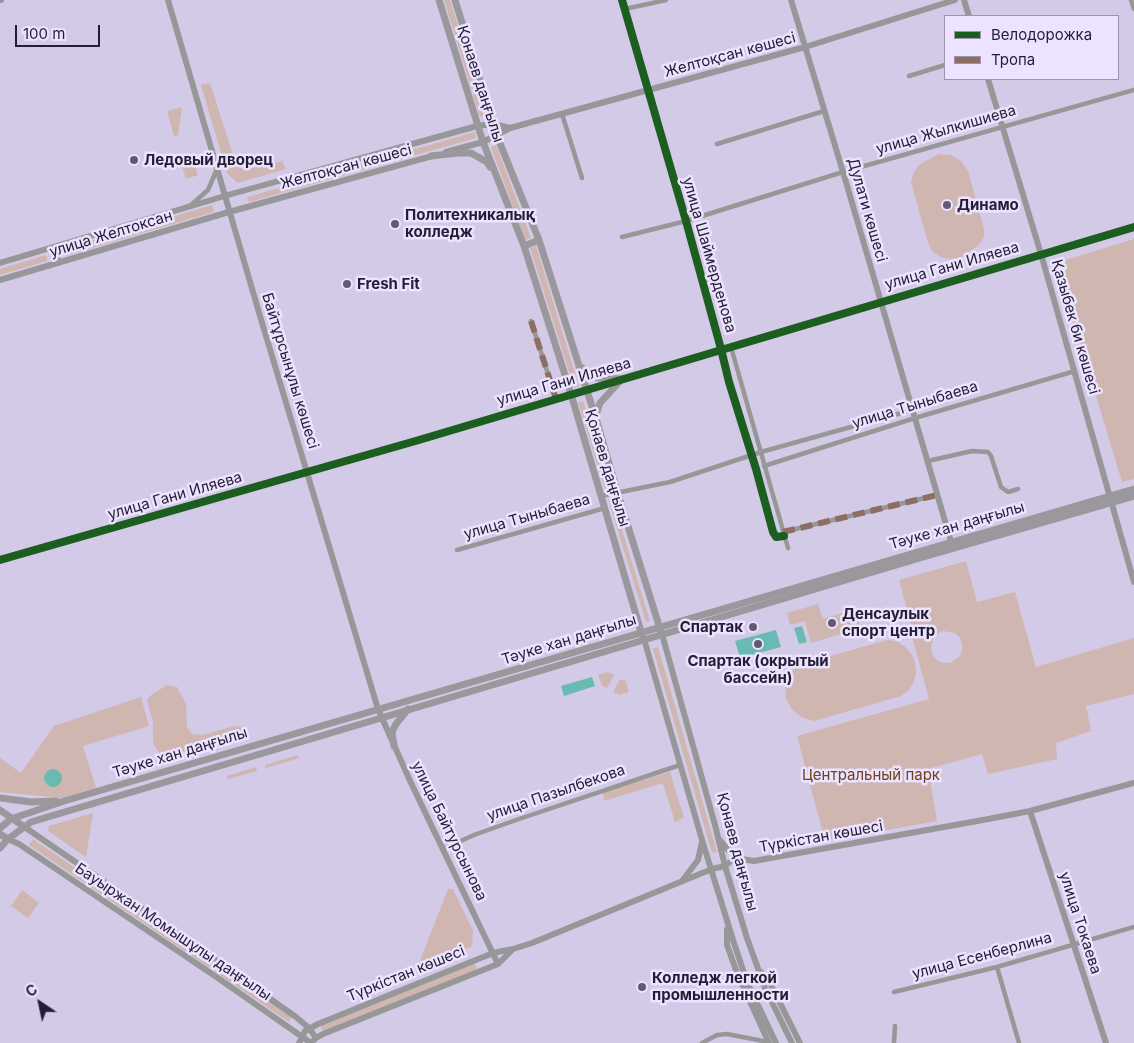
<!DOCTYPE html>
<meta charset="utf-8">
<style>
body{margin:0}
#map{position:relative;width:1134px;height:1043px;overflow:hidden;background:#d2cae6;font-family:Inter,sans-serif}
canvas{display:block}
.legend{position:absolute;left:944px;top:15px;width:175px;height:65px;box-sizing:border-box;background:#ebe3ff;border:1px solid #9c94ad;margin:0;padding:6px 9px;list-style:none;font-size:15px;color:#251e32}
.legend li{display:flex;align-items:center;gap:10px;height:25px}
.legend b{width:25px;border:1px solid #9c94ad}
.north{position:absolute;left:15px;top:978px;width:50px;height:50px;-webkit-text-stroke:4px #ebe3ff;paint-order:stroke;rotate:326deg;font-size:14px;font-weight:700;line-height:20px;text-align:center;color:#251e32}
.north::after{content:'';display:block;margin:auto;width:18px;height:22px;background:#251e32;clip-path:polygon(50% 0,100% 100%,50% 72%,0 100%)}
.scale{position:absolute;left:15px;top:25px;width:85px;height:22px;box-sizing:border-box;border:2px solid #251e32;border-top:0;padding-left:6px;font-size:15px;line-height:18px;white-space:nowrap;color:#251e32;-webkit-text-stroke:4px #ebe3ff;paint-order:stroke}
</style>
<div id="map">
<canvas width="1134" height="1043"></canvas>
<ul class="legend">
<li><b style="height:6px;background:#1b5e20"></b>Велодорожка</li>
<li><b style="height:6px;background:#8d6e63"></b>Тропа</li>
</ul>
<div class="north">С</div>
<div class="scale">100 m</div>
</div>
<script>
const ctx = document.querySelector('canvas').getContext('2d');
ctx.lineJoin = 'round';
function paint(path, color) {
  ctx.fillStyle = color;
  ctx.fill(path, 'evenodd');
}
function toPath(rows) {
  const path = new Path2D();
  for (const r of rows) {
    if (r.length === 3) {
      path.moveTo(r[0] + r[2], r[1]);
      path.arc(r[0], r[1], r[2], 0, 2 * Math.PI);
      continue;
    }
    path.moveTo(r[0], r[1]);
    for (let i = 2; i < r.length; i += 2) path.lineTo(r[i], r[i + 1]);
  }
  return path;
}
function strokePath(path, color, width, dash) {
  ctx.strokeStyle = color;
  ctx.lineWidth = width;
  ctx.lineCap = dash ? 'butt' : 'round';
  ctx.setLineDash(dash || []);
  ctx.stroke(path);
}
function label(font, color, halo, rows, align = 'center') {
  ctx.font = font + ' Inter,sans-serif';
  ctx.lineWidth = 5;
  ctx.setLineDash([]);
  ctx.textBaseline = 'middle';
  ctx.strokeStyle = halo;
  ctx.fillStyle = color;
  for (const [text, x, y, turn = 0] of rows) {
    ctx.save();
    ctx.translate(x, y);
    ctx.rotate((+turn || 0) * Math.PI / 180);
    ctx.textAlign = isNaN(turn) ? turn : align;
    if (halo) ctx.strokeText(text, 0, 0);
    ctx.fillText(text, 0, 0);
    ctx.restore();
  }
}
paint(toPath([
 [444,0,450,0,486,115,480,117],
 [210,83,236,164,244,170,282,161,286,169,238,183,227,173,201,85],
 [182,107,178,135,174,136,167,111],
 [475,132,476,138,249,202,247,197],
 [496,145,531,238,525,240,491,147],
 [184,154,196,169,198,175,186,179,179,156],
 [939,154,951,155,961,161,968,171,984,229,984,237,979,245,961,257,950,259,941,257,933,252,928,243,911,182,914,172,920,164],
 [212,205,214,212,65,256,63,249],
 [1134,239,1134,479,1122,482,1056,263],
 [536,246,579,386,574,388,530,248],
 [46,255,47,261,0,275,0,269],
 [583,401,610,489,605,490,578,402],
 [612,498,650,621,646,622,608,499],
 [966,561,977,602,1015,592,1036,667,1134,638,1134,694,1086,706,1091,731,1056,743,1057,759,988,774,982,754,928,769,937,821,825,841,797,736,929,699,910,629,912,628,899,580],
 [943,631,955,633,960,638,962,644,962,650,960,656,950,663,944,663,938,661,933,656,931,650,933,639,937,634],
 [818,604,823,619,855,609,861,628,811,643,805,621,790,625,787,613],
 [887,640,896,641,904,646,911,653,915,662,916,673,914,681,909,690,901,696,814,721,803,718,792,710,786,698,785,684,790,673,799,665],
 [658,647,717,852,712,853,653,649],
 [608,672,614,675,607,688,602,686,598,675],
 [620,679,626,681,629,692,619,695,613,692],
 [167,685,177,687,186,704,187,727,192,734,202,735,235,726,241,727,244,730,223,738,199,744,176,756,167,757,161,755,157,750,153,742,153,722,147,701,151,695],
 [141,697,149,726,83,746,96,788,61,798,0,792,0,758,21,773,54,726],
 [298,755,299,758,266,768,265,765],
 [256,767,257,771,228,779,227,776],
 [670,772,684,818,675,822,663,783,604,801,603,792],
 [93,813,86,857,48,831,49,826],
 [33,839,292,1017,289,1022,29,845],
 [448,889,453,889,473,931,472,946,416,971],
 [22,890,39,903,28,918,11,906],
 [474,961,478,971,324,1033,320,1025]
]), '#d0b6b0');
paint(toPath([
 [802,626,807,642,799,644,794,628],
 [776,630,781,647,740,658,735,641],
 [592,677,595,686,564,696,561,686],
 [53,778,9]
]), '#6abab4');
strokePath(toPath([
 [622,0,686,221,721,349,729,382,756,469,773,532,776,537,784,536],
 [1131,0,1134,9],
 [625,9,666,0],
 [909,76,945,65],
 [562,114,582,178],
 [717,144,824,111],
 [191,205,208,190,217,169],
 [622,237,686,221,843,172,1134,90],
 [531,321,556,399],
 [731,347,788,548],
 [928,461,972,451,988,452,991,456,1001,487,1008,492,1018,489],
 [764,466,915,418,1075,371],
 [601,496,670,482,761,452,912,410],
 [783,532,937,495],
 [457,550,605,508],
 [443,849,474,835,519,819,680,765],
 [997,967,1019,1043],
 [894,992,997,967,1134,927],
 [702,1043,717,1035,727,1034,768,1042],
 [894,1043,895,1026]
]), '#969796', 4.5);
strokePath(toPath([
 [0,0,1,0],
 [168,0,260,316,378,709,411,783,498,964],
 [791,0,843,172,952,545],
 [964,0,969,16],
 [988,79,1041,254,1134,582],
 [446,152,483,142,510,128,805,47,955,0],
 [54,247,59,263],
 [0,263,228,195,477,126,493,124,510,128],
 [0,280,229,212,436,155],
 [0,560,419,440,1134,227],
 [662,634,715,825,725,866,747,938,765,988,792,1043],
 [644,639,702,840,734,943,747,982,776,1043],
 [1030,811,1106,1043],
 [23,826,109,885,296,1017,309,1028,316,1038],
 [8,839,19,844,215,976,311,1043,316,1038,323,1034,498,964,512,950],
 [720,840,728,850,741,857],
 [682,881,698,860,702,842],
 [727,929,727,945,737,973,769,1043],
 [761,972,771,985,800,1043],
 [299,1043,305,1031,318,1024,493,953,513,949,532,943,712,869,725,866,735,858,754,861,983,820,1030,811,1134,783]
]), '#979799', 6);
strokePath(toPath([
 [439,0,483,142,524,246,571,394,642,635],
 [455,0,497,136,539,240,597,422,617,491,661,632],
 [431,156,458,153,471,153,487,162,490,167],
 [524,246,539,240],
 [579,366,598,378,622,379,600,403,596,415],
 [394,746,392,732,396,724,408,709],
 [0,798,31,802,56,801],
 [0,810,23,826],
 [0,828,11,819,64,801,1134,489],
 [0,834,8,839],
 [0,848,8,839,31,822,920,558,1134,496]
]), '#9b989d', 7);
strokePath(toPath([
 [531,321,556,399],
 [783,532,937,495]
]), '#8d6e63', 6, [12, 6]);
strokePath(toPath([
 [622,0,686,221,721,349,729,382,756,469,773,532,776,537,784,536],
 [0,560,419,440,1134,227]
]), '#1b5e20', 8);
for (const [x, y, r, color] of [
 [134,160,5,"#625a71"],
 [947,205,5,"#625a71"],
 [395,224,5,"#625a71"],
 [347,284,5,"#625a71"],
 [832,623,5,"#625a71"],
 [753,627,5,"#625a71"],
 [758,644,5,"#625a71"],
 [642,987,5,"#625a71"]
]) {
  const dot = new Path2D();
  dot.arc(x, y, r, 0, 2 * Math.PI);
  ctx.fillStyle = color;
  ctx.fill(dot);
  strokePath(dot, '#ebe3ff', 2);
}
label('15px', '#251e32', '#ebe3ff', [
 ["Желтоқсан көшесі",730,55,-15],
 ["Қонаев даңғылы",480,84,72],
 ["улица Жылкишиева",946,130,-16],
 ["Желтоқсан көшесі",346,167,-15],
 ["Дулати көшесі",867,210,74],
 ["улица Желтоксан",111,234,-17],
 ["улица Шаймерденова",709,255,74],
 ["улица Гани Иляева",952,266,-16],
 ["Қазыбек би көшесі",1075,327,74],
 ["Байтұрсынұлы көшесі",290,371,73],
 ["улица Гани Иляева",564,382,-16],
 ["улица Тыныбаева",915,405,-17],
 ["Қонаев даңғылы",607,468,73],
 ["улица Гани Иляева",175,496,-16],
 ["улица Тыныбаева",527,517,-16],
 ["Тәуке хан даңғылы",957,526,-16],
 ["Тәуке хан даңғылы",569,640,-17],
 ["Тәуке хан даңғылы",180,753,-17],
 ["улица Пазылбекова",556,793,-19],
 ["улица Байтурсынова",449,831,64],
 ["Түркістан көшесі",821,837,-10],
 ["Қонаев даңғылы",737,852,75],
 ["улица Токаева",1080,923,72],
 ["Бауыржан Момышұлы даңғылы",173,932,34],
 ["улица Есенберлина",982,956,-15],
 ["Түркістан көшесі",406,974,-22]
]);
label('bold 15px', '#251e32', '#ebe3ff', [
 ["Ледовый дворец",144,160],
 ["Динамо",957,205],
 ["Политехникалық",405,215],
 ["колледж",405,232],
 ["Fresh Fit",357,284],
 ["Денсаулык",842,614],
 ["спорт центр",842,631],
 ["Спартак",743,627,"right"],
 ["Спартак (окрытый",758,661,"center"],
 ["бассейн)",758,678,"center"],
 ["Колледж легкой",652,978],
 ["промышленности",652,995]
], 'left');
label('15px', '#6f4219', '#ebe3ff', [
 ["Центральный парк",871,775]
]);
</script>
